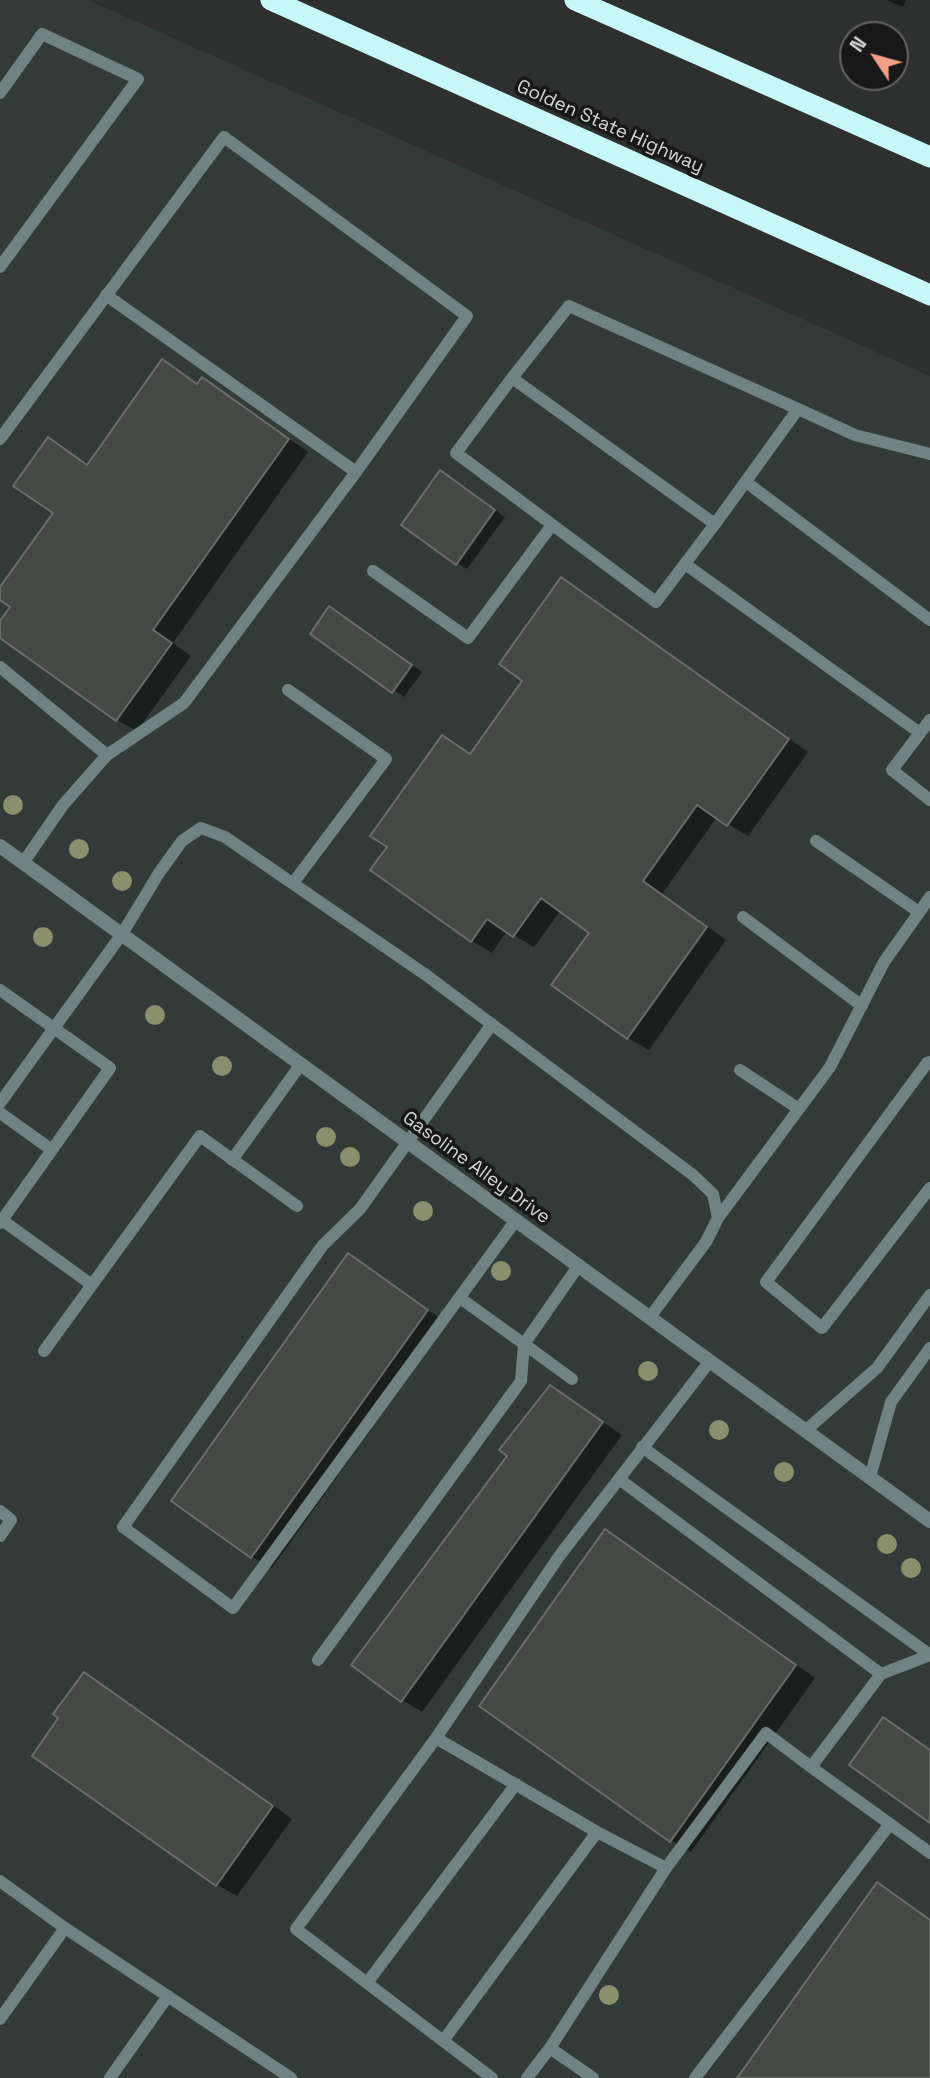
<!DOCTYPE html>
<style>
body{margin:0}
#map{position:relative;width:930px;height:2078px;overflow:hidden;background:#2e302f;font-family:"Space Grotesk",sans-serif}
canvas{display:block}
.north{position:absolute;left:839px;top:21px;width:70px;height:70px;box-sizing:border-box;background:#171817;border:2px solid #636463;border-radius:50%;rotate:306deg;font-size:19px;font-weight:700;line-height:28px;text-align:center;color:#d4d6d5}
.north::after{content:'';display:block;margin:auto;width:24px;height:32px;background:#f49e8a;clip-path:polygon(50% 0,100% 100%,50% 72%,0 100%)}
</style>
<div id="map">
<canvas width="930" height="2078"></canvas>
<div class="north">N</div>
</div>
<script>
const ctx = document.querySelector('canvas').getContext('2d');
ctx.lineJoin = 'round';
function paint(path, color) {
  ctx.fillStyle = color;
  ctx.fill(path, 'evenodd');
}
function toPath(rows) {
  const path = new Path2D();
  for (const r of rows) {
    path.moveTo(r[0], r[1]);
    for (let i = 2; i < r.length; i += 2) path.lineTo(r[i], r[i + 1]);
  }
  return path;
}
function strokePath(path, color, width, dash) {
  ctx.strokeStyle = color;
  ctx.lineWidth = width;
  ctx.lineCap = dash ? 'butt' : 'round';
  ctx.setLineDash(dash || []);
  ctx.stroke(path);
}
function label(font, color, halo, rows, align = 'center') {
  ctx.font = font + ' "Space Grotesk",sans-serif';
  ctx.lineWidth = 7;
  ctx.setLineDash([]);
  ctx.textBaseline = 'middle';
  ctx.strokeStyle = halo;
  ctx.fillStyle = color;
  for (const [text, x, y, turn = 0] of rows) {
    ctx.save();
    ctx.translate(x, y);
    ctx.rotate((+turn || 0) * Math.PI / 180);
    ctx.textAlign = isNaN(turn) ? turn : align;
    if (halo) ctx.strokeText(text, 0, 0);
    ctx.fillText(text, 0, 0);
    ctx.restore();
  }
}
paint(toPath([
 [0,0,88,0,930,376,930,2078,0,2078]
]), '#323b38');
paint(toPath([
 [886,0,906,0,903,7],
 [163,362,199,384,202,379,222,391,308,452,173,643,191,656,137,731,117,720,0,636,0,624,13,607,0,598,0,590,55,513,49,439,89,465],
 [451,478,505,517,467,569,457,563],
 [561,579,582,591,808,752,748,836,717,817,662,894,726,940,649,1050,628,1038,554,985,591,932,561,910,534,947,507,931,492,953,472,941,372,870,389,847,443,737,471,755,524,680],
 [340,614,422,672,404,697,312,633],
 [348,1255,447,1323,272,1568,252,1557,173,1500],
 [551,1387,622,1435,422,1712,402,1700,509,1455],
 [605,1531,625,1543,815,1678,691,1852,671,1840],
 [84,1674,104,1686,292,1819,237,1896,217,1885,34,1755,61,1718],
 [884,1719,930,1749,930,1821],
 [877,1884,930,1919,930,2078,739,2078]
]), '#0007');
const building = toPath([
 [162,359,197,384,202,377,289,439,153,630,172,643,116,721,0,638,0,621,10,607,0,600,0,587,53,513,13,486,48,437,87,465,162,359],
 [440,470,495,510,456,565,401,525,440,470],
 [561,577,789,739,727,826,697,805,643,881,707,927,627,1039,551,985,589,933,541,898,513,937,487,919,471,942,370,870,387,847,370,836,442,735,470,754,522,681,499,664,561,577],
 [329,606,412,665,392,693,310,634,329,606],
 [348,1253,428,1310,251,1558,171,1501,348,1253],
 [550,1385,603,1422,401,1702,351,1665,507,1456,499,1450,550,1385],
 [605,1529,796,1665,670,1842,479,1706,605,1529],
 [84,1672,273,1806,216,1886,32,1756,58,1718,53,1714,84,1672],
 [883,1717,930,1750,930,1823,849,1765,883,1717],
 [877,1882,930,1920,930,2078,737,2078,877,1882]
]);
paint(building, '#464846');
strokePath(building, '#6b6d6a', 2);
strokePath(toPath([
 [0,93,42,34,138,79,0,267],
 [106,295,356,472],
 [569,306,798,409,715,524,512,378,569,306],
 [512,378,456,453,656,602,715,524],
 [798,409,855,435,930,454],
 [0,439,224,137,467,316,356,472,184,703,107,755],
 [746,482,930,620],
 [685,564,920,733],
 [373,571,468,638,552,525],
 [0,667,107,755,63,805,23,863],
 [288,690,386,759,293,883],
 [930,720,892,770,930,800],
 [816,841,919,912],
 [743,917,862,1006],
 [0,990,110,1068,0,1223],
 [492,1024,360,1209,323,1245,123,1527,233,1608,516,1220],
 [930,1062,927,1063,766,1282,822,1328,930,1188],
 [740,1070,799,1109],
 [0,1103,122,934,159,873,182,841,201,828,225,837,426,975,693,1175,713,1194,718,1218,706,1242,650,1317],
 [0,1113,52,1150],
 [232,1160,301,1064],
 [718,1218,830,1067,884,962,930,897],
 [2,1220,92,1285],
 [44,1351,200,1136,297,1206],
 [710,1361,619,1479,881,1674,930,1655],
 [572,1379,524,1344,579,1265],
 [805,1431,877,1368,930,1295],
 [642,1447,930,1655],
 [870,1477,891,1402,930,1348],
 [0,1511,11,1520,0,1536],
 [318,1660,521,1381,524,1344,460,1298],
 [881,1674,811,1767,930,1853],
 [436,1738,560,1555,619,1479],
 [0,1881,65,1928,291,2078],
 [367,1983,516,1784],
 [0,2019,65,1928],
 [443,2041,597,1832],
 [110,2078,168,1996],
 [492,2078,296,1929,436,1738,597,1832,666,1868],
 [527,2078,550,2048],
 [593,2078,550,2048,666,1868,766,1733,811,1767],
 [695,2078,890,1824]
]), '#708382', 12);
strokePath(toPath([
 [0,846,930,1521]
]), '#708382', 14);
strokePath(toPath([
 [271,0,930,295],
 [575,0,930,157]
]), '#c7f7f7', 21);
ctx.fillStyle = '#8a906e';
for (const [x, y] of [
 [13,805],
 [79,849],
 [122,881],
 [43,937],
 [155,1015],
 [222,1066],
 [326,1137],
 [350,1157],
 [423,1211],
 [501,1271],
 [648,1371],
 [719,1430],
 [784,1472],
 [887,1544],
 [911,1568],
 [609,1995]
]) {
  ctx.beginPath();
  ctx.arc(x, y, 10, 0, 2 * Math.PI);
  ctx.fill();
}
label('19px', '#d4d6d5', '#171817', [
 ["Golden State Highway",610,127,24],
 ["Gasoline Alley Drive",476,1168,36]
]);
</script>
